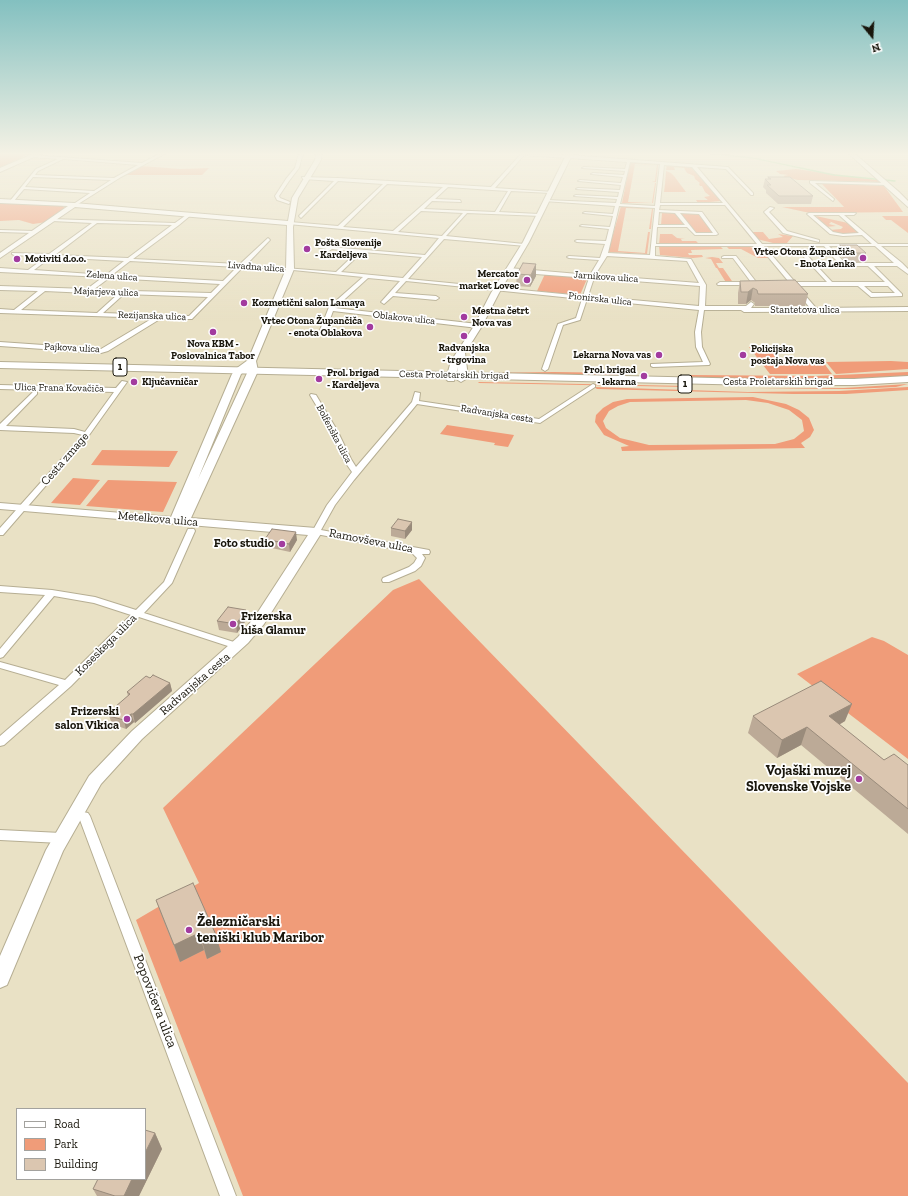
<!DOCTYPE html>
<meta charset="utf-8">
<style>
body{margin:0}
#map{position:relative;width:908px;height:1196px;overflow:hidden;background:#e9e1c5;font-family:"Zilla Slab",serif}
canvas{display:block}
.legend{position:absolute;left:16px;top:1108px;width:130px;height:72px;box-sizing:border-box;background:#fff;border:1px solid #a3a29e;margin:0;padding:5px 7px;list-style:none;font-size:12px;color:#19160c}
.legend li{display:flex;align-items:center;gap:8px;height:20px}
.legend b{width:20px;border:1px solid #a3a29e}
.north{position:absolute;left:852px;top:16px;width:40px;height:40px;-webkit-text-stroke:3px #fff;paint-order:stroke;rotate:162deg;font-size:11px;font-weight:700;line-height:16px;text-align:center;color:#19160c}
.north::after{content:'';display:block;margin:auto;width:14px;height:18px;background:#19160c;clip-path:polygon(50% 0,100% 100%,50% 72%,0 100%)}
</style>
<div id="map">
<canvas width="908" height="1196"></canvas>
<ul class="legend">
<li><b style="height:5px;background:#fff"></b>Road</li>
<li><b style="height:11px;background:#f09c79"></b>Park</li>
<li><b style="height:11px;background:#dbc6b0"></b>Building</li>
</ul>
<div class="north">N</div>
</div>
<script>
const ctx = document.querySelector('canvas').getContext('2d');
ctx.lineJoin = 'round';
function paint(path, color) {
  ctx.fillStyle = color;
  ctx.fill(path, 'evenodd');
}
function toPath(rows) {
  const path = new Path2D();
  for (const r of rows) {
    path.moveTo(r[0], r[1]);
    for (let i = 2; i < r.length; i += 2) path.lineTo(r[i], r[i + 1]);
  }
  return path;
}
function strokePath(path, color, width, dash) {
  ctx.strokeStyle = color;
  ctx.lineWidth = width;
  ctx.lineCap = dash ? 'butt' : 'round';
  ctx.setLineDash(dash || []);
  ctx.stroke(path);
}
function label(font, color, halo, rows, align = 'center') {
  ctx.font = font + ' "Zilla Slab",serif';
  ctx.lineWidth = 3.5;
  ctx.setLineDash([]);
  ctx.textBaseline = 'middle';
  ctx.strokeStyle = halo;
  ctx.fillStyle = color;
  for (const [text, x, y, turn = 0] of rows) {
    ctx.save();
    ctx.translate(x, y);
    ctx.rotate((+turn || 0) * Math.PI / 180);
    ctx.textAlign = isNaN(turn) ? turn : align;
    if (halo) ctx.strokeText(text, 0, 0);
    ctx.fillText(text, 0, 0);
    ctx.restore();
  }
}
paint(toPath([
 [0,153,31,153,21,158,24,158,0,169],
 [630,162,658,165,656,182,652,182,655,181,657,165,635,164,628,202,652,203,655,183,651,183,656,183,653,203,622,203],
 [667,164,691,166,721,201,698,203,696,200,708,200,704,197,710,196,705,192,702,186,700,186,699,184,700,183,695,179,694,176,687,173,684,168,674,167,675,170,666,170],
 [142,166,180,169,209,168,202,175,125,175],
 [796,169,877,180,880,182,798,180,785,177,783,176,788,175,780,174,776,171],
 [666,171,671,173,674,176,670,176,674,176,686,192,664,192,665,184,670,184,665,184],
 [821,183,884,186,903,212,810,213,782,207,844,207],
 [0,202,61,205,65,208,47,222,33,224,19,220,0,221],
 [621,206,653,209,651,229,644,229,649,229,652,209,626,208,618,251,645,253,648,232,644,231,648,232,650,232,647,254,608,252],
 [662,213,676,213,685,224,661,225],
 [683,213,700,214,714,233,695,233,680,214],
 [816,216,848,223,860,233,834,233,830,230,841,229,843,227,829,221,831,222,829,224,836,226,826,227],
 [882,216,908,216,908,233,891,220,886,220],
 [752,232,763,232,769,239,783,237,778,234,793,236,787,243,777,244,757,239],
 [660,234,672,234,677,238,685,239,681,239,682,241,696,241,699,244,659,245],
 [744,245,762,251,769,258,758,258,741,249,729,249,726,246],
 [659,246,720,246,723,249,691,250,692,253,688,253,689,255,702,255,703,257,693,258,660,255],
 [712,257,719,258,723,263,716,263,719,268,723,268,734,284,727,284,717,268,719,268,716,268,711,259,705,258],
 [545,274,585,277,587,279,580,295,537,291],
 [773,346,779,354,775,357,791,360,793,363,823,362,832,374,770,374,749,347],
 [891,361,908,362,908,369,836,374,826,362],
 [554,372,625,373,629,377,478,373],
 [908,372,908,377,854,380,690,378,689,375,815,376],
 [478,382,687,386,687,387,479,383],
 [908,384,896,387,853,389,750,389,844,388],
 [594,387,748,392,839,391,908,387,908,390,846,394,793,394,597,389],
 [753,397,786,404,799,410,809,418,814,430,810,437,801,443,805,448,622,451,621,447,629,446,604,435,595,422,596,415,603,408,613,402,627,399],
 [746,400,768,403,789,410,802,420,804,431,794,439,775,444,649,445,620,438,606,428,603,421,609,411,618,406,630,402],
 [447,425,514,435,508,447,494,445,495,443,440,434],
 [102,450,178,451,169,467,91,465],
 [73,478,100,480,80,505,51,503],
 [108,480,177,482,163,512,86,506],
 [419,579,908,1083,908,1196,243,1196,136,920,199,883,163,808,393,590],
 [872,637,884,641,908,655,908,759,797,674]
]), '#f09c79');
strokePath(toPath([
 [706,153,753,158,834,175,895,181]
]), '#8bd183', 1.5);
const street = toPath([
 [161,153,166,153,121,177,75,206,72,205,90,193,24,189,13,202,10,201,36,169,58,159,32,157,31,155,142,163,161,153],
 [63,159,138,165,114,178,35,175,38,171,63,159],
 [33,177,111,180,94,191,25,187,33,177],
 [299,153,303,153,299,168,289,181,279,196,280,198,290,202,289,204,277,200,275,196,286,179,295,168,299,153],
 [522,153,569,155,728,167,753,193,753,195,751,195,726,169,697,167,762,244,872,244,862,235,843,236,830,234,807,214,809,213,856,213,854,215,844,215,878,244,908,244,908,246,881,246,902,263,908,269,908,274,897,266,874,266,902,294,902,296,871,297,858,286,797,286,816,308,908,307,908,311,744,312,741,310,704,310,701,332,702,347,710,364,709,365,653,367,651,366,651,364,703,362,696,347,695,332,699,310,587,299,580,320,563,325,548,369,545,371,542,369,558,324,576,318,582,299,406,281,395,293,436,296,439,298,436,300,393,296,384,304,381,302,382,301,400,281,368,278,335,308,478,324,481,326,478,328,333,311,326,330,323,332,320,330,329,307,363,277,283,269,243,267,192,319,160,319,108,351,101,353,0,346,0,342,101,349,153,318,0,313,0,309,14,310,38,291,0,290,0,286,87,289,103,277,0,272,0,268,28,270,46,257,14,255,12,254,12,253,49,254,92,223,52,221,50,219,175,223,189,213,191,215,179,225,133,259,240,264,268,238,270,240,246,265,336,272,357,252,332,249,321,256,319,255,319,254,327,249,319,248,319,246,425,255,439,238,288,224,290,222,338,226,383,184,338,181,301,218,299,216,334,181,303,179,302,177,338,178,491,187,522,153],
 [524,155,627,162,625,169,584,167,582,168,625,171,624,175,593,173,591,174,623,177,621,183,580,180,578,181,621,185,620,190,578,188,576,189,619,192,618,197,576,195,574,196,617,199,616,203,546,200,544,201,615,206,613,214,585,212,583,213,613,216,610,227,582,225,580,226,609,229,606,241,577,240,575,241,577,242,605,244,600,258,569,256,567,257,569,258,599,260,590,275,509,268,506,270,509,272,589,278,583,296,408,279,444,239,526,246,526,244,524,244,446,236,467,213,541,216,539,214,499,212,511,191,551,193,553,192,495,188,524,155],
 [630,162,660,164,655,206,620,204,630,162],
 [664,165,692,167,723,203,660,203,664,165],
 [387,184,443,187,393,231,343,227,387,184],
 [448,187,492,190,508,191,495,212,424,209,432,201,461,202,460,200,435,199,448,187],
 [660,205,725,205,757,244,656,244,657,227,687,227,695,235,716,235,718,234,702,212,659,210,660,205],
 [619,206,655,208,650,255,608,253,619,206],
 [421,211,463,213,442,236,398,232,421,211],
 [659,212,675,213,685,225,658,225,659,212],
 [680,213,699,214,713,233,696,233,680,213],
 [813,215,839,215,859,233,843,234,833,232,813,215],
 [97,223,172,225,128,258,55,255,97,223],
 [655,246,759,246,789,282,786,283,786,285,792,286,810,308,751,308,754,304,751,302,746,306,705,306,706,285,691,259,655,256,655,246],
 [764,246,824,246,830,253,804,254,802,255,827,282,795,282,764,246],
 [829,246,875,246,894,263,845,263,829,246],
 [362,252,422,257,403,278,341,272,362,252],
 [607,256,687,261,699,283,595,275,607,256],
 [808,256,832,256,840,264,815,264,808,256],
 [51,257,124,261,106,275,34,270,51,257],
 [130,261,237,267,223,281,112,275,130,261],
 [817,266,868,266,885,282,832,282,817,266],
 [109,278,220,284,211,293,93,290,109,278],
 [594,278,700,286,699,306,588,296,594,278],
 [864,286,888,286,895,293,872,293,864,286],
 [45,291,88,293,118,294,97,313,21,310,45,291],
 [124,294,208,297,189,316,103,313,124,294],
 [810,181,887,183,889,184,887,185,815,183,834,199,833,201,810,183,810,181],
 [770,207,774,208,769,212,787,231,819,240,819,242,783,233,764,212,770,207],
 [0,230,34,231,36,232,34,233,0,232,0,230],
 [724,256,736,256,757,283,757,285,718,285,717,284,720,282,751,282,733,258,722,258,722,257,724,256],
 [122,381,127,382,87,438,3,535,0,535,0,528,83,435,74,433,0,430,0,424,33,392,35,391,37,392,37,394,6,426,74,429,85,432,114,392,0,389,0,385,116,388,122,381],
 [593,384,595,385,595,387,540,423,417,404,354,480,335,505,321,530,429,550,430,552,429,554,422,554,425,558,421,566,415,571,389,582,383,582,382,580,383,578,409,567,414,563,417,558,411,552,316,534,312,532,327,505,352,472,343,459,331,430,310,395,311,394,316,395,337,430,351,459,356,467,412,402,415,392,420,393,419,401,539,419,593,384],
 [188,529,194,529,195,531,172,583,144,613,240,644,242,646,240,648,234,648,139,617,71,686,4,745,0,746,0,736,59,685,0,668,0,662,65,680,131,615,94,603,54,596,3,657,0,658,0,649,45,595,0,592,0,586,52,590,95,597,136,610,164,582,188,529],
 [74,810,88,813,90,816,236,1196,220,1196,80,820,70,818,68,815,70,812,74,810],
 [0,830,61,833,65,835,67,838,65,841,61,843,0,840,0,830]
]);
const secondary = toPath([
 [35,153,43,153,0,172,0,168,35,153],
 [316,153,322,153,321,160,298,198,293,227,294,269,256,361,258,371,191,518,316,528,322,532,264,624,248,643,142,739,101,784,63,851,7,985,0,988,0,956,46,850,89,776,132,731,238,637,254,618,308,535,0,509,0,503,171,517,232,374,237,368,248,360,286,269,287,225,75,207,0,258,0,253,68,206,0,203,0,199,74,203,288,221,292,198,315,160,316,153],
 [248,368,248,371,198,479,241,374,248,368],
 [567,153,573,153,529,242,499,293,482,326,465,353,467,369,466,379,461,382,456,379,458,367,454,381,448,381,446,379,451,361,474,326,491,293,523,242,567,153],
 [848,153,854,153,899,192,908,201,908,207,848,153]
]);
const primary = toPath([
 [0,362,757,379,854,379,908,376,908,382,854,385,757,385,0,368,0,362]
]);
strokePath(street, '#b6ae93', 2);
strokePath(secondary, '#b6ae93', 2);
strokePath(primary, '#b6ae93', 2);
paint(street, '#fff');
paint(secondary, '#fff');
paint(primary, '#fff');
paint(toPath([
 [768,177,813,196,811,204,778,204,766,193,766,190,763,187,765,179,768,179],
 [840,245,866,253,864,262,846,262,838,253],
 [536,264,536,276,530,287,516,286,517,274],
 [740,281,808,294,805,306,755,306,755,303,751,300,746,304,738,304,738,293],
 [391,528,412,530,405,539,391,536],
 [265,539,297,540,290,552,267,547],
 [247,619,237,633,219,630,217,621],
 [150,678,170,683,172,691,135,723,134,722,126,729,112,724,108,713,128,696,127,692],
 [753,716,845,721,839,725,884,760,908,765,908,834,801,745,777,758,748,733],
 [156,900,221,952,207,959,204,950,180,962,162,917],
 [155,1133,162,1149,139,1196,97,1196,93,1189]
]), '#bcaa97');
paint(toPath([
 [536,264,536,276,530,287,531,275],
 [753,288,751,300,746,304,748,292],
 [412,522,412,530,405,539,405,531],
 [296,532,297,540,290,552,289,544],
 [246,610,247,619,237,633,236,624],
 [170,683,172,691,135,723,133,714],
 [852,704,845,721,823,734,829,716],
 [131,714,134,722,126,729,124,720],
 [807,727,801,745,777,758,782,740],
 [199,933,204,950,180,962,174,945],
 [216,935,221,952,207,959,202,941],
 [155,1133,162,1149,139,1196,124,1196,132,1179,145,1179,145,1153]
]), '#998b7b');
const building = toPath([
 [768,177,790,177,813,196,779,196,767,185,771,185,765,179,771,179,768,177],
 [840,245,857,245,866,253,849,253,840,245],
 [523,263,536,264,531,275,517,274,523,263],
 [795,280,808,294,758,294,757,290,753,288,748,292,741,292,740,281,795,280],
 [398,519,412,522,405,531,391,528,398,519],
 [272,529,296,532,289,544,265,539,272,529],
 [228,607,246,610,236,624,217,621,228,607],
 [153,675,170,683,133,714,131,714,124,720,109,716,111,714,108,713,130,694,127,692,146,676,150,678,153,675],
 [821,681,852,704,829,716,884,760,894,754,908,765,908,809,807,727,782,740,753,716,821,681],
 [193,883,216,935,202,941,199,933,174,945,156,900,193,883],
 [145,1130,155,1133,145,1153,145,1130],
 [98,1179,132,1179,124,1196,115,1196,93,1189,98,1179]
]);
paint(building, '#dbc6b0');
strokePath(building, '#998b7b', 1);
const sky = ctx.createLinearGradient(0, 0, 0, 321);
sky.addColorStop(0, '#83c0c0');
sky.addColorStop(0.48, '#f5f2e5');
sky.addColorStop(1, '#f5f2e500');
ctx.fillStyle = sky;
ctx.fillRect(0, 0, 908, 321);
for (const [x, y, r, color] of [
 [307,249,4,"#a23b9f"],
 [863,258,4,"#a23b9f"],
 [17,259,4,"#a23b9f"],
 [527,280,4,"#a23b9f"],
 [244,303,4,"#a23b9f"],
 [464,317,4,"#a23b9f"],
 [370,327,4,"#a23b9f"],
 [213,332,4,"#a23b9f"],
 [464,336,4,"#a23b9f"],
 [659,355,4,"#a23b9f"],
 [743,355,4,"#a23b9f"],
 [644,376,4,"#a23b9f"],
 [319,379,4,"#a23b9f"],
 [134,382,4,"#a23b9f"],
 [282,544,4,"#a23b9f"],
 [233,624,4,"#a23b9f"],
 [127,719,4,"#a23b9f"],
 [859,779,4,"#a23b9f"],
 [189,930,4,"#a23b9f"]
]) {
  const dot = new Path2D();
  dot.arc(x, y, r, 0, 2 * Math.PI);
  ctx.fillStyle = color;
  ctx.fill(dot);
  strokePath(dot, '#fff', 1.5);
}
label('bold 10px', '#19160c', '#fff', [
 ["Pošta Slovenije",315,243],
 ["- Kardeljeva",315,255],
 ["Vrtec Otona Župančiča",855,252,"right"],
 ["- Enota Lenka",855,264,"right"],
 ["Motiviti d.o.o.",25,259],
 ["Mercator",519,274,"right"],
 ["market Lovec",519,286,"right"],
 ["Kozmetični salon Lamaya",252,303],
 ["Mestna četrt",472,311],
 ["Nova vas",472,323],
 ["Vrtec Otona Župančiča",362,321,"right"],
 ["- enota Oblakova",362,333,"right"],
 ["Nova KBM -",213,344,"center"],
 ["Poslovalnica Tabor",213,356,"center"],
 ["Radvanjska",464,348,"center"],
 ["- trgovina",464,360,"center"],
 ["Policijska",751,349],
 ["postaja Nova vas",751,361],
 ["Lekarna Nova vas",651,355,"right"],
 ["Prol. brigad",636,370,"right"],
 ["- lekarna",636,382,"right"],
 ["Prol. brigad",327,373],
 ["- Kardeljeva",327,385],
 ["Ključavničar",142,382]
], 'left');
label('10px', '#19160c', '#fff', [
 ["Livadna ulica",256,267,4],
 ["Zelena ulica",112,276,4],
 ["Jarnikova ulica",606,277,4],
 ["Majarjeva ulica",106,292,2],
 ["Pionirska ulica",600,299,6],
 ["Stantetova ulica",805,310],
 ["Rezijanska ulica",152,316,2],
 ["Oblakova ulica",404,318,6],
 ["Pajkova ulica",72,348,3],
 ["Cesta Proletarskih brigad",454,375,1],
 ["Cesta Proletarskih brigad",778,382],
 ["Ulica Frana Kovačiča",59,388,1],
 ["Radvanjska cesta",497,414,9],
 ["Bolfenška ulica",334,434,62]
]);
for (const [x, y, w] of [
 [120,367,14],
 [685,384,14]
]) {
  const box = new Path2D();
  box.roundRect(x - w / 2, y - 9, w, 18, 3);
  ctx.fillStyle = '#fff';
  ctx.fill(box);
  strokePath(box, '#19160c', 1);
}
label('bold 11px', '#19160c', null, [
 ["1",120,367],
 ["1",685,384]
]);
label('12px', '#19160c', '#fff', [
 ["Cesta zmage",65,459,-49],
 ["Metelkova ulica",158,519,5],
 ["Ramovševa ulica",371,541,11],
 ["Koseskega ulica",106,645,-45],
 ["Radvanjska cesta",195,684,-41]
]);
label('bold 12px', '#19160c', '#fff', [
 ["Foto studio",274,544],
 ["Frizerska",241,617,"left"],
 ["hiša Glamur",241,631,"left"],
 ["Frizerski",119,712],
 ["salon Vikica",119,726]
], 'right');
label('bold 14px', '#19160c', '#fff', [
 ["Vojaški muzej",851,771],
 ["Slovenske Vojske",851,787],
 ["Železničarski",197,922,"left"],
 ["teniški klub Maribor",197,938,"left"]
], 'right');
label('14px', '#19160c', '#fff', [
 ["Popovičeva ulica",155,1001,69]
]);
</script>
